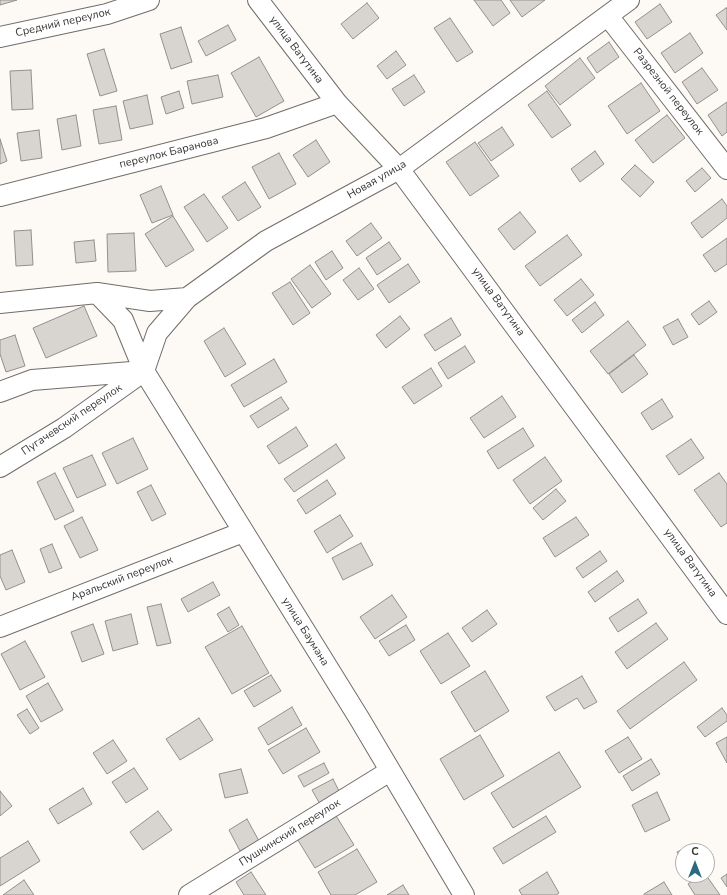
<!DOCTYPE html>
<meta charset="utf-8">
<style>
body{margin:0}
#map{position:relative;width:727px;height:895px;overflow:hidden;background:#fdf9f5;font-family:"Nunito Sans",sans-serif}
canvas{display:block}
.north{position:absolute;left:675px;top:843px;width:40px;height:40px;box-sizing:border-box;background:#fff;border:1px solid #afaead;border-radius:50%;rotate:0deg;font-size:11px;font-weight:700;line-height:16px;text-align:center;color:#363533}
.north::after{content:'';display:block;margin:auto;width:14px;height:18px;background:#296a7e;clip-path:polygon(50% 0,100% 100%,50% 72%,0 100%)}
</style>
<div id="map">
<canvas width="727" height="895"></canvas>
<div class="north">С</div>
</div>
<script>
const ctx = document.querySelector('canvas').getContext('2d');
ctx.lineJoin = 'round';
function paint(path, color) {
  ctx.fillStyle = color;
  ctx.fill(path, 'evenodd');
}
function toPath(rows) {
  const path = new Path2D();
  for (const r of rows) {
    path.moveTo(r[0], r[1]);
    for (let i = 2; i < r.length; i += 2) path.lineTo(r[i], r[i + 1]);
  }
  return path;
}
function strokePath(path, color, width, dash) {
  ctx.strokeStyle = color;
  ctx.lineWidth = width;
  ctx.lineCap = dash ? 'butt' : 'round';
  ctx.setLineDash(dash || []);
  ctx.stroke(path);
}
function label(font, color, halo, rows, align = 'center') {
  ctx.font = font + ' "Nunito Sans",sans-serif';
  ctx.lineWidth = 3;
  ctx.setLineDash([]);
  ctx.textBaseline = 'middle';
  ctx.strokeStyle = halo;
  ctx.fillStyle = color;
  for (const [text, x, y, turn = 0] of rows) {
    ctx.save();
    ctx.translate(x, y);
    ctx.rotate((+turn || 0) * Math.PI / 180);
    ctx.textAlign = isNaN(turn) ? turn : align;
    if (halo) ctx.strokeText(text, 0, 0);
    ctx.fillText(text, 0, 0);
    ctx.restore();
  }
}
const building = toPath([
 [0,0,17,0,0,5,0,0],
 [474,0,501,0,510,13,493,26,474,0],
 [510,0,545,0,522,17,510,0],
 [367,3,379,18,353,39,341,24,367,3],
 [660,4,672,22,647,39,635,22,660,4],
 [726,8,727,8,727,30,716,15,726,8],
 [450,18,473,52,457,62,434,28,450,18],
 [228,25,236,40,206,56,198,41,228,25],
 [181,27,192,62,171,69,160,34,181,27],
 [690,33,703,53,675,73,661,53,690,33],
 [609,42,619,57,597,73,587,58,609,42],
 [104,49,117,91,100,96,87,54,104,49],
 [396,51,406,65,387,79,377,66,396,51],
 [259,57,284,101,256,117,231,73,259,57],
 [580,58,595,78,560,105,545,86,580,58],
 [702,68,718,90,697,104,682,82,702,68],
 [31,70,33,109,12,110,10,71,31,70],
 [218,75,223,97,192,104,187,81,218,75],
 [414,75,425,92,404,106,392,89,414,75],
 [641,83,660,111,627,134,608,106,641,83],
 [179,91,184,108,166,114,161,97,179,91],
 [547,91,571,125,552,138,528,105,547,91],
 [147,95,153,124,130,129,123,101,147,95],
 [727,102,727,132,722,136,708,115,727,102],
 [116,106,122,140,99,144,93,110,116,106],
 [76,115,81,146,62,150,57,119,76,115],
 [667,115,685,138,653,163,635,140,667,115],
 [502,127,514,145,491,161,478,143,502,127],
 [39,130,42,158,21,161,17,133,39,130],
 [0,139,7,161,0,164,0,139],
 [316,140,330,162,308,177,293,155,316,140],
 [475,142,499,176,470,196,446,162,475,142],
 [595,151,604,164,580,182,571,169,595,151],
 [279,153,296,184,269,199,252,167,279,153],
 [635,165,654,182,640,197,621,179,635,165],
 [702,168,711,178,695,192,686,181,702,168],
 [245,182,261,207,238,221,222,197,245,182],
 [161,186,173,215,152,223,140,195,161,186],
 [204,194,228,228,207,242,184,207,204,194],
 [722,199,727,206,727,218,702,238,691,223,722,199],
 [520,212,536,232,514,250,498,229,520,212],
 [173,216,194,250,166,267,145,234,173,216],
 [371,223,382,238,357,256,346,241,371,223],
 [31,230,33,265,16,266,14,231,31,230],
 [134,233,136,271,108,272,107,234,134,233],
 [567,235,582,255,540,286,525,266,567,235],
 [727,238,727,264,715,272,703,255,727,238],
 [94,240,96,261,76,263,74,242,94,240],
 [389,242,401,259,377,275,366,258,389,242],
 [332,251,343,268,326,280,315,262,332,251],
 [408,264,420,282,389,303,377,285,408,264],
 [310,265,331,294,312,308,291,279,310,265],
 [359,268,374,289,358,300,343,280,359,268],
 [581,279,594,295,567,316,554,300,581,279],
 [290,282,310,313,293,325,272,293,290,282],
 [709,301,717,312,699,325,691,314,709,301],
 [595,302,604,315,582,333,572,320,595,302],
 [84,306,97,336,46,358,33,328,84,306],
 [400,316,410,329,386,348,376,335,400,316],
 [451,318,461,335,435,351,424,335,451,318],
 [678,319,688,337,673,345,663,327,678,319],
 [628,321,646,345,608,374,590,351,628,321],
 [224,328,246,364,225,377,204,341,224,328],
 [15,335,25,366,6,372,0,354,0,340,15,335],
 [465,346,475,362,448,379,438,363,465,346],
 [634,355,648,374,622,393,609,374,634,355],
 [274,359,287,382,244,407,231,385,274,359],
 [431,368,442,386,414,404,402,387,431,368],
 [502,396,516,417,484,438,470,418,502,396],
 [281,397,289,409,258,428,250,416,281,397],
 [662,399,673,417,652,430,641,413,662,399],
 [296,427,308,446,279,464,267,446,296,427],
 [523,428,534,446,498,469,487,451,523,428],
 [133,438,148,469,117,484,102,453,133,438],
 [691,439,704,458,679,475,666,456,691,439],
 [336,444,345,458,294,492,284,479,336,444],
 [92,455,106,485,77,498,63,468,92,455],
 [545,457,562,481,530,504,513,480,545,457],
 [55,473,74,511,55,520,37,482,55,473],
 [719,473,727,484,727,523,721,527,694,490,719,473],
 [327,480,336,494,306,514,297,500,327,480],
 [151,485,166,514,152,521,137,492,151,485],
 [556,489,566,501,543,520,533,508,556,489],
 [340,515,353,536,327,553,314,531,340,515],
 [82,517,98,550,80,558,64,526,82,517],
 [576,517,589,535,555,557,543,538,576,517],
 [361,543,373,565,343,580,332,558,361,543],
 [52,544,62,568,49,573,40,549,52,544],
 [12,550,25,582,6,590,0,576,0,555,12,550],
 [600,551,607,561,583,578,576,568,600,551],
 [617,571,624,581,595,602,588,592,617,571],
 [213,582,220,595,188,612,181,599,213,582],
 [392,595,407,617,375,639,360,617,392,595],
 [638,599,647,613,618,632,609,618,638,599],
 [161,604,171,643,157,646,147,607,161,604],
 [229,607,239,625,228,632,217,614,229,607],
 [487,610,497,624,472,642,462,628,487,610],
 [131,614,138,644,113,651,105,621,131,614],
 [656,623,668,639,627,669,615,652,656,623],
 [93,624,104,654,82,662,71,632,93,624],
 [406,625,415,640,389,656,379,641,406,625],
 [242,626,269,673,232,694,205,647,242,626],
 [448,633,470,666,441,684,420,651,448,633],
 [25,641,45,677,20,690,1,654,25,641],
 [684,662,697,680,630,729,617,711,684,662],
 [485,671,509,711,475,732,451,692,485,671],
 [271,675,281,691,254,707,244,691,271,675],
 [582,676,597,702,584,709,577,698,555,711,546,697,582,676],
 [48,683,63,710,41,722,26,696,48,683],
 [292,707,302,725,268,745,258,728,292,707],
 [722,708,727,715,727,721,705,737,697,727,722,708],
 [27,709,39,728,30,734,17,715,27,709],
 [199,718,213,740,180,760,166,739,199,718],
 [306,728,320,752,283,774,268,750,306,728],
 [480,735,504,776,464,800,440,759,480,735],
 [628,737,642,759,619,773,605,751,628,737],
 [727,737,727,763,716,743,727,737],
 [113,740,127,761,107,774,93,753,113,740],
 [559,752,581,787,513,828,491,793,559,752],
 [651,759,660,774,632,791,623,776,651,759],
 [324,763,329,773,304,787,298,776,324,763],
 [134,768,148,789,126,803,112,782,134,768],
 [241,769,248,793,225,798,219,774,241,769],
 [333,779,341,795,321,806,312,790,333,779],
 [83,788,92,804,58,824,49,809,83,788],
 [0,791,12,806,0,816,0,791],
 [657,792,670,820,645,832,632,805,657,792],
 [158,811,172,830,143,850,130,832,158,811],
 [335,814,354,845,315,868,296,837,335,814],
 [546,816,556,832,503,864,493,848,546,816],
 [247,819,259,841,240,851,229,830,247,819],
 [28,841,40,861,0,886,0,858,28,841],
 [691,845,694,851,683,851,683,863,677,852,691,845],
 [357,849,377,882,355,895,331,895,318,872,357,849],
 [251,872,266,895,244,895,236,882,251,872],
 [547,872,559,893,556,895,522,895,519,890,547,872],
 [727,874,727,887,721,878,727,874],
 [701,875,706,875,720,895,695,895,688,884,701,875],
 [24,880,34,895,3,895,24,880],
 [664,882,672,895,644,895,644,894,664,882],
 [403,885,409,895,387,895,403,885]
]);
paint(building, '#d8d4d0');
strokePath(building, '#93908c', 1);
const minor = toPath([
 [258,0,337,103,399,169,727,614],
 [608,16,727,169],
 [0,37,107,14,149,0],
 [0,196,266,128,337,103],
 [97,293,150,301,187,298],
 [0,303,97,293,123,320,144,371,359,718,464,895],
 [144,371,157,333,187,298,266,241,399,169,629,0],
 [0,392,32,380,144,371],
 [0,467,64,428,144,371],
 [0,627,243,532],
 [189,895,390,771]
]);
strokePath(minor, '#706d6a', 22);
strokePath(minor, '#fff', 20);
label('11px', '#363533', '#fff', [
 ["Средний переулок",63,23,-13],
 ["улица Ватутина",296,50,53],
 ["Разрезной переулок",668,92,52],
 ["переулок Баранова",169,153,-14],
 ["Новая улица",377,180,-30],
 ["улица Ватутина",498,302,54],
 ["Пугачевский переулок",72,420,-34],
 ["улица Ватутина",690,563,54],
 ["Аральский переулок",122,579,-21],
 ["улица Баумана",305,632,58],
 ["Пушкинский переулок",290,833,-32]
]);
</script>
